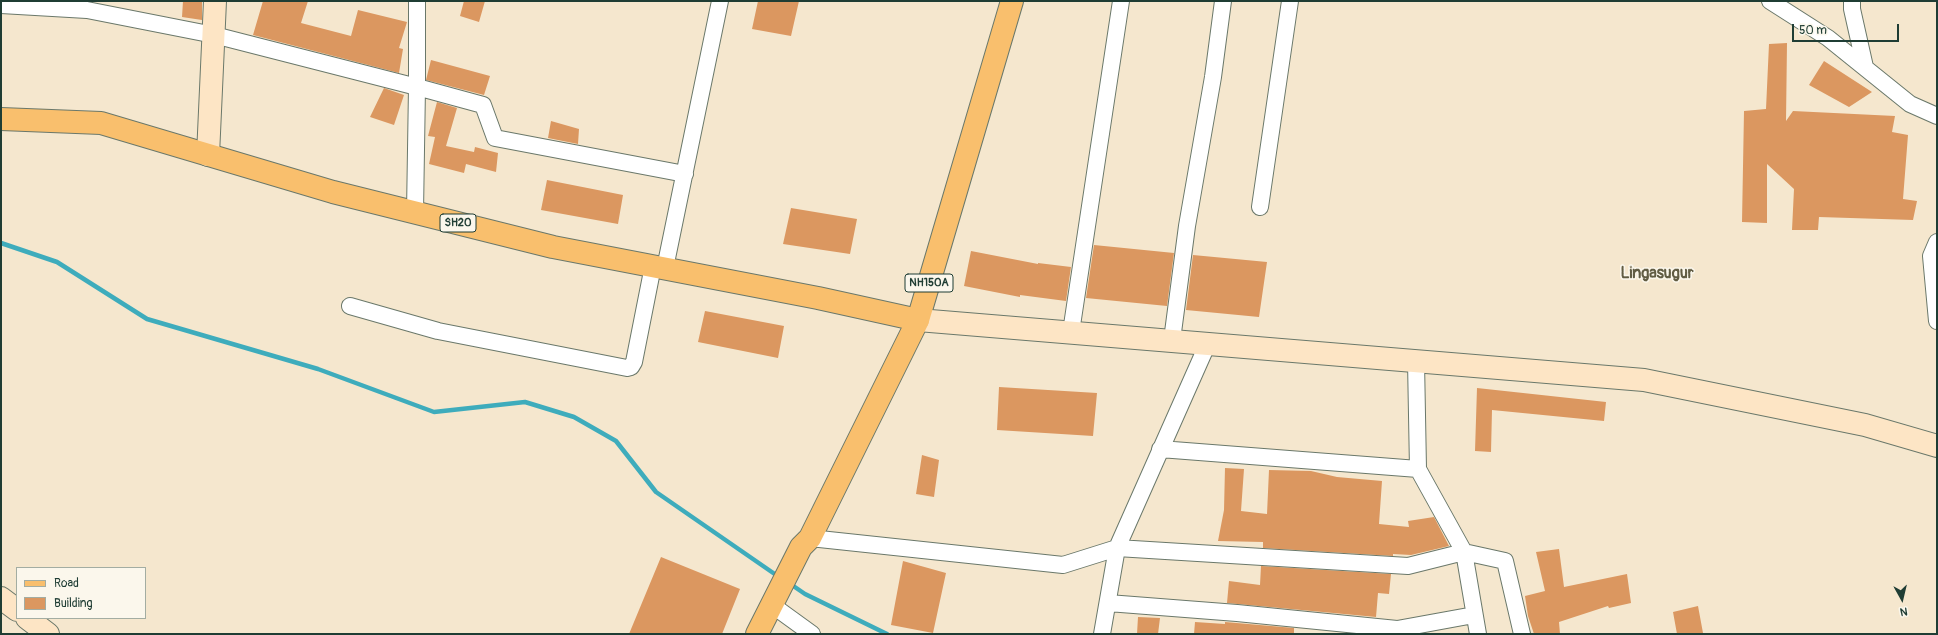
<!DOCTYPE html>
<style>
body{margin:0}
#map{position:relative;width:1938px;height:635px;overflow:hidden;background:#f5e7ce;font-family:Pangolin,sans-serif}
canvas{display:block}
.frame{position:absolute;inset:0;border:2px solid #1f3d34;pointer-events:none}
.legend{position:absolute;left:16px;top:567px;width:130px;height:52px;box-sizing:border-box;background:#fbf7ec;border:1px solid #a3ada2;margin:0;padding:5px 7px;list-style:none;font-size:12px;color:#1f3d34}
.legend li{display:flex;align-items:center;gap:8px;height:20px}
.legend b{width:20px;border:1px solid #a3ada2}
.north{position:absolute;left:1882px;top:579px;width:40px;height:40px;-webkit-text-stroke:3px #fbf7ec;paint-order:stroke;rotate:172deg;font-size:11px;font-weight:700;line-height:16px;text-align:center;color:#1f3d34}
.north::after{content:'';display:block;margin:auto;width:14px;height:18px;background:#1f3d34;clip-path:polygon(50% 0,100% 100%,50% 72%,0 100%)}
.scale{position:absolute;left:1792px;top:24px;width:107px;height:18px;box-sizing:border-box;border:2px solid #1f3d34;border-top:0;padding-left:5px;font-size:12px;line-height:14px;white-space:nowrap;color:#1f3d34;-webkit-text-stroke:3px #fbf7ec;paint-order:stroke}
</style>
<div id="map">
<canvas width="1938" height="635"></canvas>
<div class="frame"></div>
<ul class="legend">
<li><b style="height:5px;background:#f9bf6d"></b>Road</li>
<li><b style="height:11px;background:#db9760"></b>Building</li>
</ul>
<div class="north">N</div>
<div class="scale">50 m</div>
</div>
<script>
const ctx = document.querySelector('canvas').getContext('2d');
ctx.lineJoin = 'round';
function toPath(rows) {
  const path = new Path2D();
  for (const r of rows) {
    path.moveTo(r[0], r[1]);
    for (let i = 2; i < r.length; i += 2) path.lineTo(r[i], r[i + 1]);
  }
  return path;
}
function strokePath(path, color, width, dash) {
  ctx.strokeStyle = color;
  ctx.lineWidth = width;
  ctx.lineCap = dash ? 'butt' : 'round';
  ctx.setLineDash(dash || []);
  ctx.stroke(path);
}
function paint(path, color) {
  ctx.fillStyle = color;
  ctx.fill(path, 'evenodd');
}
function label(font, color, halo, rows, align = 'center') {
  ctx.font = font + ' Pangolin,sans-serif';
  ctx.lineWidth = 3;
  ctx.setLineDash([]);
  ctx.textBaseline = 'middle';
  ctx.strokeStyle = halo;
  ctx.fillStyle = color;
  for (const [text, x, y, turn = 0] of rows) {
    ctx.save();
    ctx.translate(x, y);
    ctx.rotate((+turn || 0) * Math.PI / 180);
    ctx.textAlign = isNaN(turn) ? turn : align;
    if (halo) ctx.strokeText(text, 0, 0);
    ctx.fillText(text, 0, 0);
    ctx.restore();
  }
}
strokePath(toPath([
 [1,243,57,262,147,319,318,369,434,412,525,402,574,417,616,441,656,492,779,577],
 [789,583,805,594,887,634]
]), '#3eacbc', 4.5);
paint(toPath([
 [183,1,202,1,202,20,182,17],
 [263,1,308,1,301,23,351,36,358,10,407,22,399,48,403,49,399,73,253,35],
 [464,1,485,1,479,22,460,16],
 [758,1,799,1,791,36,752,29],
 [1787,43,1786,121,1793,111,1895,116,1892,132,1908,135,1903,199,1917,201,1913,220,1819,217,1818,230,1792,230,1794,189,1767,164,1767,223,1742,222,1744,111,1766,109,1769,44],
 [431,60,490,76,484,95,426,80],
 [1824,61,1872,92,1849,107,1809,85],
 [384,88,404,95,394,125,370,117],
 [437,102,457,108,446,146,474,152,475,147,498,153,496,172,466,164,464,173,429,164,435,137,428,136],
 [551,121,579,129,578,144,548,138],
 [547,180,623,195,618,224,541,210],
 [791,208,857,219,850,254,783,244],
 [1094,245,1174,253,1167,306,1086,298],
 [971,251,1038,264,1038,263,1071,267,1066,301,1020,295,1020,297,964,286],
 [1193,255,1267,262,1259,317,1186,310],
 [705,311,784,326,778,358,698,342],
 [999,387,1097,393,1093,436,997,430],
 [1477,388,1606,402,1604,421,1492,410,1491,452,1475,451],
 [922,455,939,460,934,497,916,494],
 [1225,468,1244,469,1241,511,1267,514,1269,470,1311,471,1337,477,1382,481,1379,524,1409,527,1408,521,1434,517,1449,546,1411,555,1393,554,1393,556,1263,548,1263,542,1218,541,1224,510],
 [1559,549,1564,587,1627,574,1631,603,1609,608,1608,606,1559,622,1560,634,1534,634,1528,616,1525,596,1545,591,1536,552],
 [661,557,740,589,722,634,629,634],
 [903,561,946,573,933,633,891,625],
 [1261,566,1391,574,1389,594,1378,593,1376,617,1227,603,1229,581,1260,585],
 [1698,606,1703,633,1677,634,1673,612],
 [1138,617,1160,618,1158,634,1137,634],
 [1195,622,1225,624,1225,622,1294,628,1294,634,1194,634]
]), '#db9760');
const street = toPath([
 [417,1,417,87,483,105,495,138,685,174],
 [1770,1,1828,38,1910,104,1937,116],
 [1852,1,1852,9,1865,67],
 [1,5,87,10,214,35,417,87,415,212],
 [1260,207,1290,1],
 [1937,242,1931,256,1937,321],
 [665,268,720,1],
 [350,306,438,331,627,368,631,367,634,362,653,266],
 [1071,332,1121,1],
 [1172,340,1187,226,1213,77,1223,1],
 [1416,361,1418,469,1464,552,1505,561,1522,634],
 [1160,449,1418,469],
 [810,538,1063,565,1117,548,1208,343],
 [1108,603,1237,613,1397,629,1474,615],
 [772,605,812,634],
 [1102,634,1117,548,1408,566,1464,552,1478,634]
]);
const secondary = toPath([
 [208,155,215,1],
 [918,320,1644,380,1865,425,1937,446],
 [1,598,17,610],
 [27,618,48,634]
]);
const primary = toPath([
 [1,119,101,123,333,192,553,247,818,298,918,320]
]);
const highway = toPath([
 [757,634,801,547,810,538,918,320,1012,1]
]);
strokePath(street, '#6a786a', 18);
strokePath(secondary, '#6a786a', 24);
strokePath(primary, '#6a786a', 24);
strokePath(highway, '#6a786a', 24);
strokePath(street, '#fff', 16);
strokePath(secondary, '#fde5c5', 22);
strokePath(primary, '#f9bf6d', 22);
strokePath(highway, '#f9bf6d', 22);
for (const [x, y, w] of [
 [458,223,36],
 [929,283,48]
]) {
  const box = new Path2D();
  box.roundRect(x - w / 2, y - 9, w, 18, 3);
  ctx.fillStyle = '#fbf7ec';
  ctx.fill(box);
  strokePath(box, '#1f3d34', 1);
}
label('bold 11px', '#1f3d34', null, [
 ["SH20",458,223],
 ["NH150A",929,283]
]);
label('bold 16px', '#615c43', '#fbf7ec', [
 ["Lingasugur",1657,274]
]);
</script>
